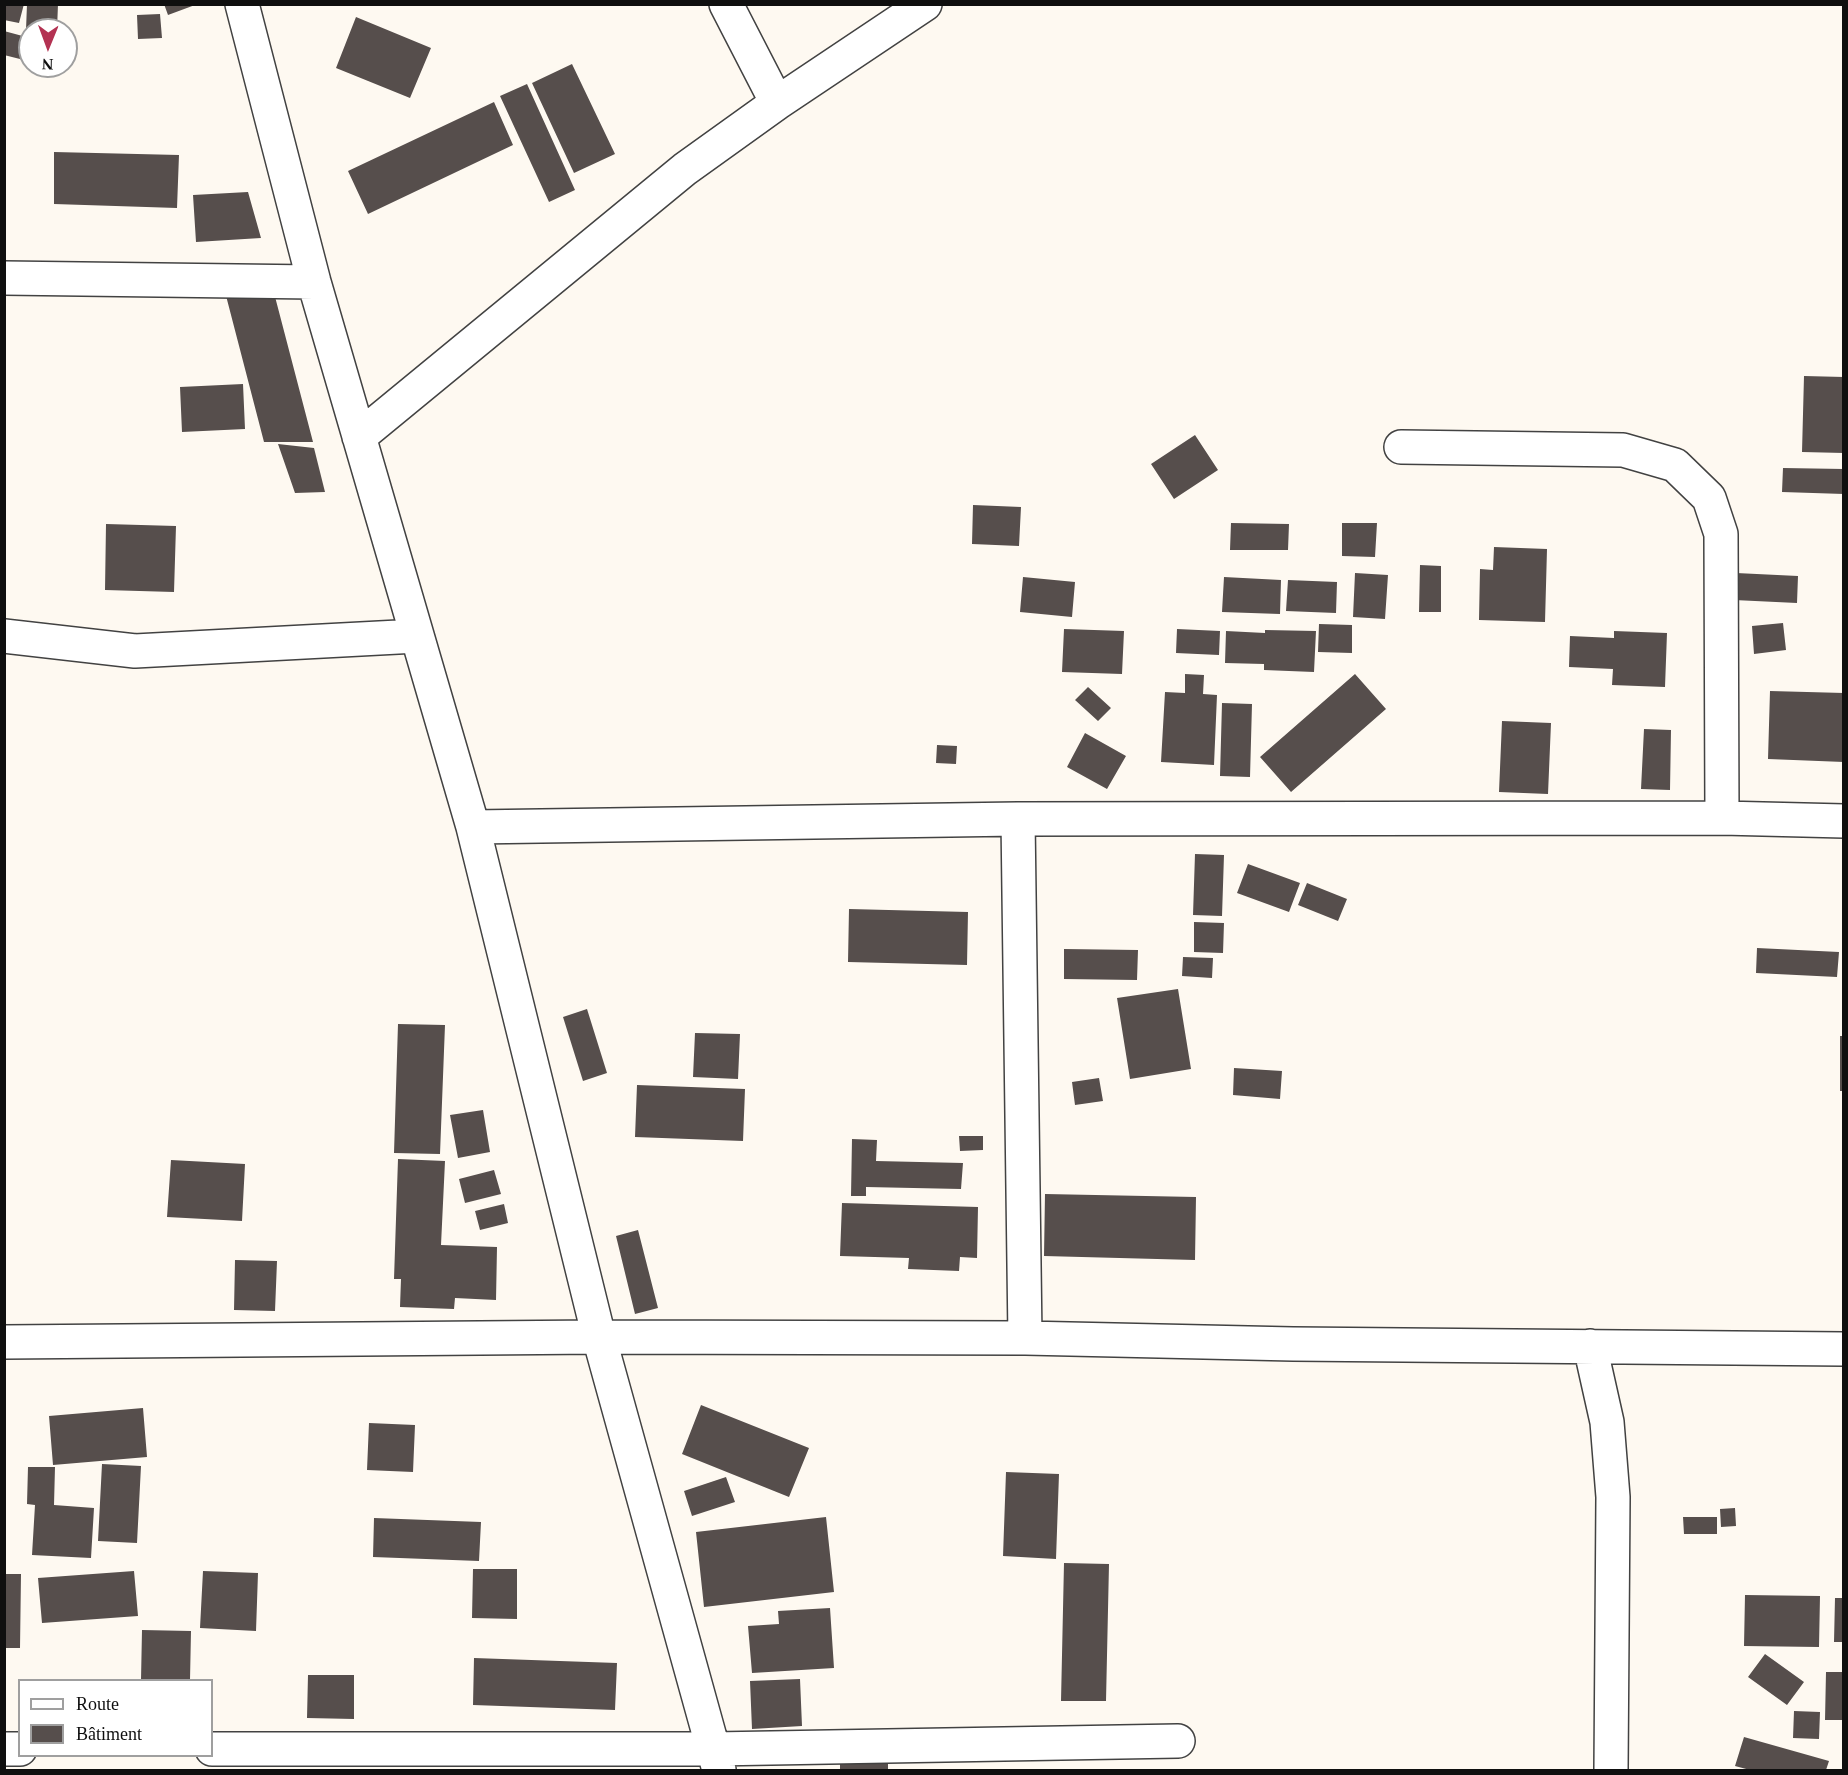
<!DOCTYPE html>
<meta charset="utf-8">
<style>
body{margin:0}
#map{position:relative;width:1848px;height:1775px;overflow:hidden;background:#fef9f1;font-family:"Times New Roman",serif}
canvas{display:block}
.frame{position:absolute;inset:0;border:6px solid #0f0f0f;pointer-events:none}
.legend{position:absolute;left:18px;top:1679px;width:195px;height:78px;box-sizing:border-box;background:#fff;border:2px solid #9f9f9f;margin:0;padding:8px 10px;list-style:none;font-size:18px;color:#0f0f0f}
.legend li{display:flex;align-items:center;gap:12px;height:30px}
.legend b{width:30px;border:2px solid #9f9f9f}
.north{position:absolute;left:18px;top:18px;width:60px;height:60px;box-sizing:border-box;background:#fff;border:2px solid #9f9f9f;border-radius:50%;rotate:181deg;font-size:16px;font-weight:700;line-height:24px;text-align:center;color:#0f0f0f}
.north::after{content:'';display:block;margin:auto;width:21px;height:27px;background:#b33252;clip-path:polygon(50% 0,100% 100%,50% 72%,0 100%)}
</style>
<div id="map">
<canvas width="1848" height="1775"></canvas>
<div class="frame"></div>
<ul class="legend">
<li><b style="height:8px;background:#fff"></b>Route</li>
<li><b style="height:16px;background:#564e4c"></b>Bâtiment</li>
</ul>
<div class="north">N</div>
</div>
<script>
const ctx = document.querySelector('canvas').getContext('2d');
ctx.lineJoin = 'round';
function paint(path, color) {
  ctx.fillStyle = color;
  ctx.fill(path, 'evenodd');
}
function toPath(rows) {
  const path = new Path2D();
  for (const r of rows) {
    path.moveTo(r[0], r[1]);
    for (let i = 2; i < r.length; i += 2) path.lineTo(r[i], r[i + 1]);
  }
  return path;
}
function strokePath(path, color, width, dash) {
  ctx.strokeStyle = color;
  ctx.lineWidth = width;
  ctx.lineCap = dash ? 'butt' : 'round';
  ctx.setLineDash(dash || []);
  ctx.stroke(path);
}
paint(toPath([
 [4,4,24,4,19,23,4,20],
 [27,4,58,4,57,30,26,30],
 [164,4,195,4,195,5,168,15],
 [160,14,162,38,138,39,137,15],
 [356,17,431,48,410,98,336,68],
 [4,31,30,38,28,61,4,55],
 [572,64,615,154,574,173,532,83],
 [527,84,575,190,549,202,500,96],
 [494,102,513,145,368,214,348,171],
 [54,152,179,155,177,208,54,204],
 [248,192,261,238,196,242,193,195],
 [224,288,273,289,313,442,264,442],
 [1804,376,1844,377,1844,453,1802,452],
 [243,384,245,429,182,432,180,387],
 [1195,435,1218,470,1174,499,1151,464],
 [278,444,314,448,325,492,295,493],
 [1783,468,1844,469,1844,494,1782,492],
 [973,505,1021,507,1019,546,972,544],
 [1231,523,1289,524,1288,550,1230,550],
 [1342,523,1377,523,1375,557,1342,556],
 [106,524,176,526,174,592,105,590],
 [1494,547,1547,549,1545,622,1479,620,1480,569,1493,570],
 [1420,565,1441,566,1441,612,1419,612],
 [1355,573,1388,575,1385,619,1353,617],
 [1736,573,1798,576,1797,603,1734,600],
 [1023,577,1075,582,1072,617,1020,612],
 [1224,577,1281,580,1280,614,1222,612],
 [1288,580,1337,582,1336,613,1286,611],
 [1783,623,1786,650,1754,654,1752,626],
 [1319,624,1352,625,1352,653,1318,652],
 [1064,629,1124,631,1122,674,1062,672],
 [1177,629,1220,631,1219,655,1176,653],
 [1265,630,1316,631,1314,672,1264,670,1264,664,1225,663,1226,631,1265,633],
 [1614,631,1667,633,1665,687,1612,685,1613,669,1569,667,1570,636,1614,638],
 [1185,674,1204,675,1203,694,1217,695,1214,765,1161,762,1165,692,1185,693],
 [1355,674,1386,709,1291,792,1260,757],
 [1088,687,1111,708,1098,721,1075,700],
 [1770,691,1844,693,1844,762,1768,759],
 [1222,703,1252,704,1250,777,1220,776],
 [1502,721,1551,723,1548,794,1499,792],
 [1644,729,1671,730,1670,790,1641,789],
 [1085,733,1126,756,1107,789,1067,767],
 [937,745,957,746,956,764,936,763],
 [1195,854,1224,855,1222,916,1193,915],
 [1248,864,1300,883,1289,912,1237,893],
 [1307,883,1347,899,1338,921,1298,905],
 [849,909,968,912,967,965,848,962],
 [1194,922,1224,923,1223,953,1194,952],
 [1757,948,1839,952,1837,977,1756,973],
 [1064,949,1138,950,1137,980,1064,979],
 [1183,957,1213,958,1212,978,1182,976],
 [1178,989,1191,1069,1130,1079,1117,998],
 [587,1009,607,1073,583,1081,563,1017],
 [398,1024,445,1025,440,1154,394,1153],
 [695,1033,740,1034,738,1079,693,1077],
 [1840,1036,1844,1036,1844,1091,1840,1091],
 [1234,1068,1282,1071,1280,1099,1233,1095],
 [1099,1078,1103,1101,1075,1105,1072,1082],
 [637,1085,745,1089,743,1141,635,1137],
 [483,1110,490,1152,458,1158,450,1115],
 [959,1136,983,1136,983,1150,960,1151],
 [852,1139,877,1140,876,1161,963,1163,961,1189,866,1187,866,1196,851,1196],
 [398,1159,445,1161,441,1245,497,1247,496,1300,455,1298,454,1309,400,1307,401,1279,394,1279],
 [171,1160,245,1164,242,1221,167,1217],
 [494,1170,501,1194,465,1203,459,1179],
 [1045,1194,1196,1197,1195,1260,1044,1256],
 [842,1203,978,1207,977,1258,960,1257,959,1271,908,1269,909,1258,840,1256],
 [504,1204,508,1223,480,1230,475,1211],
 [638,1230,658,1308,635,1314,616,1236],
 [235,1260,277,1261,275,1311,234,1310],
 [701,1405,809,1448,789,1497,682,1454],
 [143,1408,147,1457,53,1465,49,1416],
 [369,1423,415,1425,413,1472,367,1470],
 [102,1464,141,1466,137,1543,98,1541],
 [28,1467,55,1467,54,1505,94,1508,91,1558,32,1555,35,1505,27,1504],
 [1006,1472,1059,1474,1056,1559,1003,1556],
 [726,1477,735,1502,692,1516,684,1491],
 [1735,1508,1736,1526,1721,1527,1720,1509],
 [826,1517,834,1592,704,1607,696,1532],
 [1683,1517,1717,1517,1717,1534,1684,1534],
 [374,1518,481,1522,479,1561,373,1557],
 [1064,1563,1109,1564,1106,1701,1061,1701],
 [473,1569,517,1569,517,1619,472,1618],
 [134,1571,138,1616,42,1623,38,1578],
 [203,1571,258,1573,256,1631,200,1628],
 [4,1574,21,1574,20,1648,4,1648],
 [1745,1595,1820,1596,1819,1647,1744,1646],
 [1835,1598,1844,1598,1844,1642,1834,1642],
 [830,1608,834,1668,752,1673,748,1626,779,1624,778,1611],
 [142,1630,191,1631,190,1680,141,1680],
 [1765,1654,1804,1682,1787,1705,1748,1677],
 [474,1658,617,1663,615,1710,473,1705],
 [1826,1672,1844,1672,1844,1720,1825,1720],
 [308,1675,354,1675,354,1719,307,1718],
 [800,1679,802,1726,752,1729,750,1681],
 [1794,1711,1820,1712,1819,1739,1793,1738],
 [1744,1737,1829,1761,1826,1770,1750,1770,1735,1766],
 [840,1763,888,1764,888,1770,840,1770]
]), '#564e4c');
const minor = toPath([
 [242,4,314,282,473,827,599,1337,719,1770],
 [726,4,777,103],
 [4,278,314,282],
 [359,437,685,169,777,103,925,4],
 [1401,447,1623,450,1675,465,1709,498,1721,534,1722,818],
 [4,636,135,651,417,636],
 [1018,819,1025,1338],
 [473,827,1018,819,1722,818,1844,821],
 [4,1342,599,1337,1025,1338,1293,1344,1844,1349],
 [1590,1346,1607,1422,1613,1497,1611,1770],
 [4,1749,20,1749],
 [212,1749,713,1749,1178,1741]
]);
strokePath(minor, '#424242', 36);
strokePath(minor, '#fff', 33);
</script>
